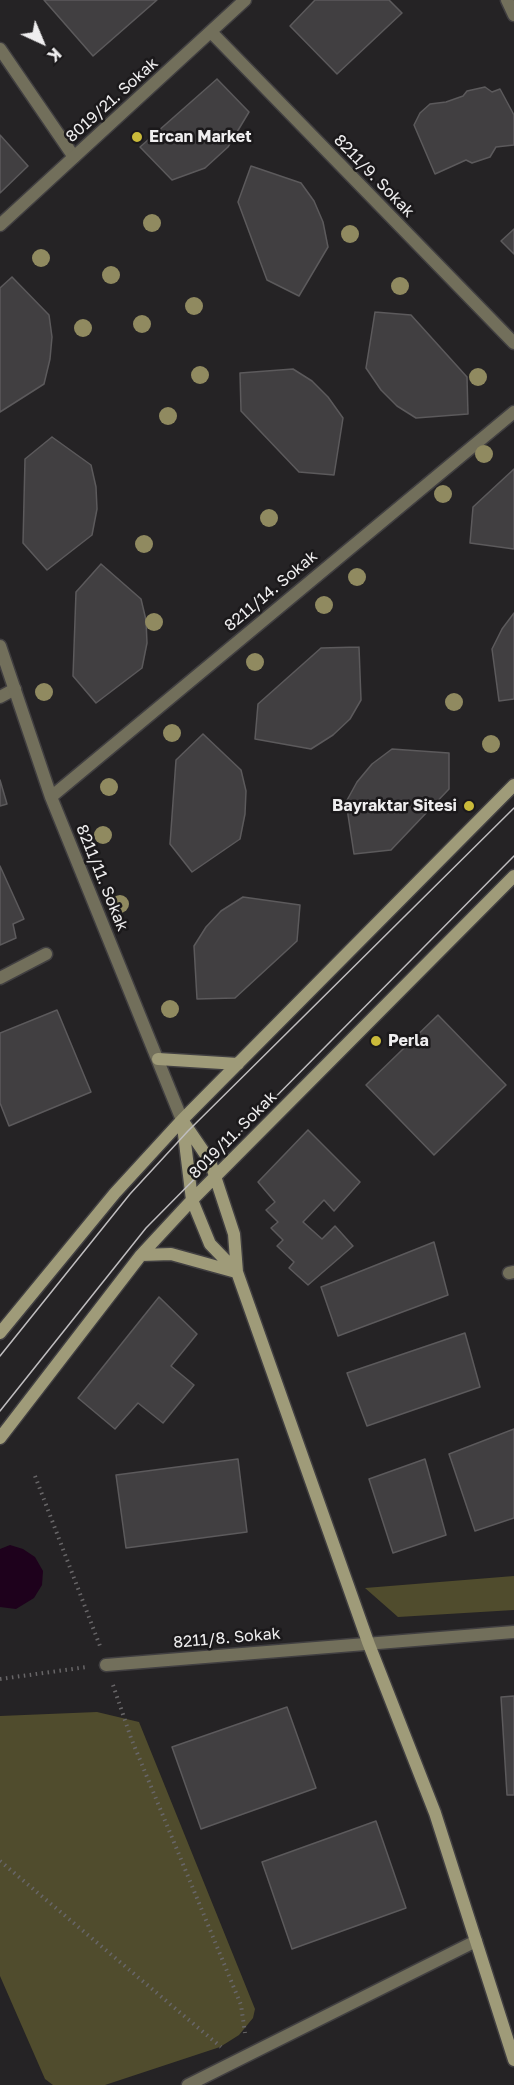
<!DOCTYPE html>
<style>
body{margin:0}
#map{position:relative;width:514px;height:2085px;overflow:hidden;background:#252325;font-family:"Golos Text",sans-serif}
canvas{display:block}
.north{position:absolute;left:12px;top:12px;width:60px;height:60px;-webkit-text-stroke:4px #1b191b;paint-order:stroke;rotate:136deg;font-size:16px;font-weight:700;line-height:24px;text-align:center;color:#efeeef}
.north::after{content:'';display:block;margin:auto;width:21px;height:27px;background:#efeeef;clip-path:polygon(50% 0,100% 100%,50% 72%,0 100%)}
</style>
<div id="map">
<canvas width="514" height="2085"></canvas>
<div class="north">K</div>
</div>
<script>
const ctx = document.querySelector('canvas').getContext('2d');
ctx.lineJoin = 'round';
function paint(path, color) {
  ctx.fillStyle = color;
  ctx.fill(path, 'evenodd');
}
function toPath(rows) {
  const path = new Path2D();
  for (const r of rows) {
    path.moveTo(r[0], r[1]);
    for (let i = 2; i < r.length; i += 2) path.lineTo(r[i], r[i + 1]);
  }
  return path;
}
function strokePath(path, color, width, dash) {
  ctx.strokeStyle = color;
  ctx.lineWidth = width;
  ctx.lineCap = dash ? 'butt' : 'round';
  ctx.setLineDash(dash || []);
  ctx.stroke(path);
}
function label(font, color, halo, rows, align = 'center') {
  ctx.font = font + ' "Golos Text",sans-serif';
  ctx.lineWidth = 5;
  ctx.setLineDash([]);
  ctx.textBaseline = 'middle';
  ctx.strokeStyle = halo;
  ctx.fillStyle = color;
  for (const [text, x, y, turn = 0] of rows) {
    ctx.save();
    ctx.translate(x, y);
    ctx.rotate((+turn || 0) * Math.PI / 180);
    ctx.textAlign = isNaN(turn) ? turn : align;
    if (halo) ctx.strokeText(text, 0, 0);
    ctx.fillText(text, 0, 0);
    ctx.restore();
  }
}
paint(toPath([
 [514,1576,514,1610,398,1617,365,1588],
 [97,1712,139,1722,255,2009,253,2018,239,2035,220,2047,105,2085,53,2085,45,2079,0,1976,0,1716]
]), '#504c2d');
paint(toPath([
 [10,1545,23,1549,35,1557,43,1571,42,1585,34,1598,16,1609,0,1607,0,1549]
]), '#1e011c');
const building = toPath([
 [44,0,157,0,93,56,44,0],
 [315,0,389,0,402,13,337,74,290,26,315,0],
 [217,79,249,112,228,147,205,168,172,180,140,147,217,79],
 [485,87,492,92,500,89,514,115,514,145,496,147,490,157,472,163,466,160,435,174,414,125,420,113,430,104,446,102,463,96,467,91,485,87],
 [0,135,28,166,0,193,0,135],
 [251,166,301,183,314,201,323,222,328,247,299,296,267,280,238,202,251,166],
 [514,229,514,254,501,241,514,229],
 [12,277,49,315,52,337,50,359,44,384,0,412,0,288,12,277],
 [375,312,411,315,467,377,468,414,416,418,397,406,381,390,366,368,375,312],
 [293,369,312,381,328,397,343,418,334,475,299,472,241,411,240,373,293,369],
 [52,437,91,465,96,487,97,509,92,535,47,570,23,543,25,459,52,437],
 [514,469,514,549,470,543,473,507,514,469],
 [101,564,141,599,146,620,147,643,142,668,96,703,73,676,76,592,101,564],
 [514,613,514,699,499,701,492,649,502,629,514,613],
 [359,647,361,700,350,719,333,735,311,749,255,739,258,704,321,648,359,647],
 [203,734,241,770,246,791,245,814,240,839,192,872,170,844,176,760,203,734],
 [392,749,449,753,449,789,391,850,354,854,346,802,357,782,372,764,392,749],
 [0,780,7,804,0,806,0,780],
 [0,866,24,919,13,924,16,938,0,945,0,866],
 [243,897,300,905,297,941,235,998,197,999,194,946,206,927,221,911,243,897],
 [57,1010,91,1092,9,1126,0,1103,0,1033,57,1010],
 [438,1015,506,1085,434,1155,366,1085,438,1015],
 [308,1130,360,1182,334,1211,324,1200,303,1222,322,1239,335,1226,353,1246,308,1285,289,1268,294,1262,277,1246,283,1240,271,1228,278,1222,266,1210,275,1202,258,1182,308,1130],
 [434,1242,448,1295,338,1336,321,1287,434,1242],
 [159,1297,197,1334,171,1366,194,1385,163,1423,138,1403,115,1429,78,1398,159,1297],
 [465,1333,480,1387,367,1426,347,1373,465,1333],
 [514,1429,514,1518,475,1531,449,1454,514,1429],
 [238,1459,247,1532,126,1548,116,1475,238,1459],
 [425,1459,446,1535,393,1553,369,1479,425,1459],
 [514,1696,514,1795,507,1795,501,1697,514,1696],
 [287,1707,316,1788,201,1829,172,1747,287,1707],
 [376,1821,406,1908,292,1949,262,1862,376,1821]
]);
paint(building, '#413f41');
strokePath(building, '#5c5a5c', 1.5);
const lane = toPath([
 [0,49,74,157],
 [0,697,15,689],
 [0,978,46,954],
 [509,1273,514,1272]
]);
const street = toPath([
 [507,0,514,15],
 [211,32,514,343],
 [0,225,245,0],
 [0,646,51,797,182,1120],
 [51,797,514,412],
 [106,1665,514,1632],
 [188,2085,476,1941]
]);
const secondary = toPath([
 [158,1059,238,1064],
 [182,1120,210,1161,234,1234,237,1272,368,1642,435,1813,514,2060],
 [183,1126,192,1200,210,1244,237,1272],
 [141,1255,171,1254,236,1272],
 [0,1333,115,1193,182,1120,514,785],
 [0,1438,141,1255,192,1200,514,876]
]);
strokePath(lane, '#413f41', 15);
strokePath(street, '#413f41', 15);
strokePath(secondary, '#413f41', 15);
strokePath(toPath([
 [35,1476,100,1646],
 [0,1679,87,1667],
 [113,1685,131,1738,241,2005,245,2033],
 [0,1861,221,2047]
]), '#686668', 4, [1.5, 4.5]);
strokePath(lane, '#726f5b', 12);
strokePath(street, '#726f5b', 12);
strokePath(secondary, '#9f9b79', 12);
strokePath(toPath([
 [0,1356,130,1194,188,1131,514,808],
 [0,1411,146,1228,514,856]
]), '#bfbdbf', 1.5);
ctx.fillStyle = '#908a60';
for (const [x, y] of [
 [152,223],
 [350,234],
 [41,258],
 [111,275],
 [400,286],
 [194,306],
 [142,324],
 [83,328],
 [200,375],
 [478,377],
 [168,416],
 [484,454],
 [443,494],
 [269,518],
 [144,544],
 [357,577],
 [324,605],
 [154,622],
 [255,662],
 [44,692],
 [454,702],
 [172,733],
 [491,744],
 [109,787],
 [103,835],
 [120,904],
 [170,1009]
]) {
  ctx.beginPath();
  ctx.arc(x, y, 9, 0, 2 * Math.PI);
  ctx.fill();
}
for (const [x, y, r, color] of [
 [137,137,6,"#caba3a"],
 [469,806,6,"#caba3a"],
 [376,1041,6,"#caba3a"]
]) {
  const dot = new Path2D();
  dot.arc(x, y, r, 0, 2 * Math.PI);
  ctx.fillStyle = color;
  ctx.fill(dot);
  strokePath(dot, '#1b191b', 2);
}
label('16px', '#efeeef', '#1b191b', [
 ["8019/21. Sokak",112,100,-42],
 ["8211/9. Sokak",374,176,46],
 ["8211/14. Sokak",271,591,-40],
 ["8211/11. Sokak",102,878,68],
 ["8019/11. Sokak",233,1135,-45],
 ["8211/8. Sokak",227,1638,-5]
]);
label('bold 16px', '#efeeef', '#1b191b', [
 ["Ercan Market",149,137],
 ["Bayraktar Sitesi",457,806,"right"],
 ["Perla",388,1041]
], 'left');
</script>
